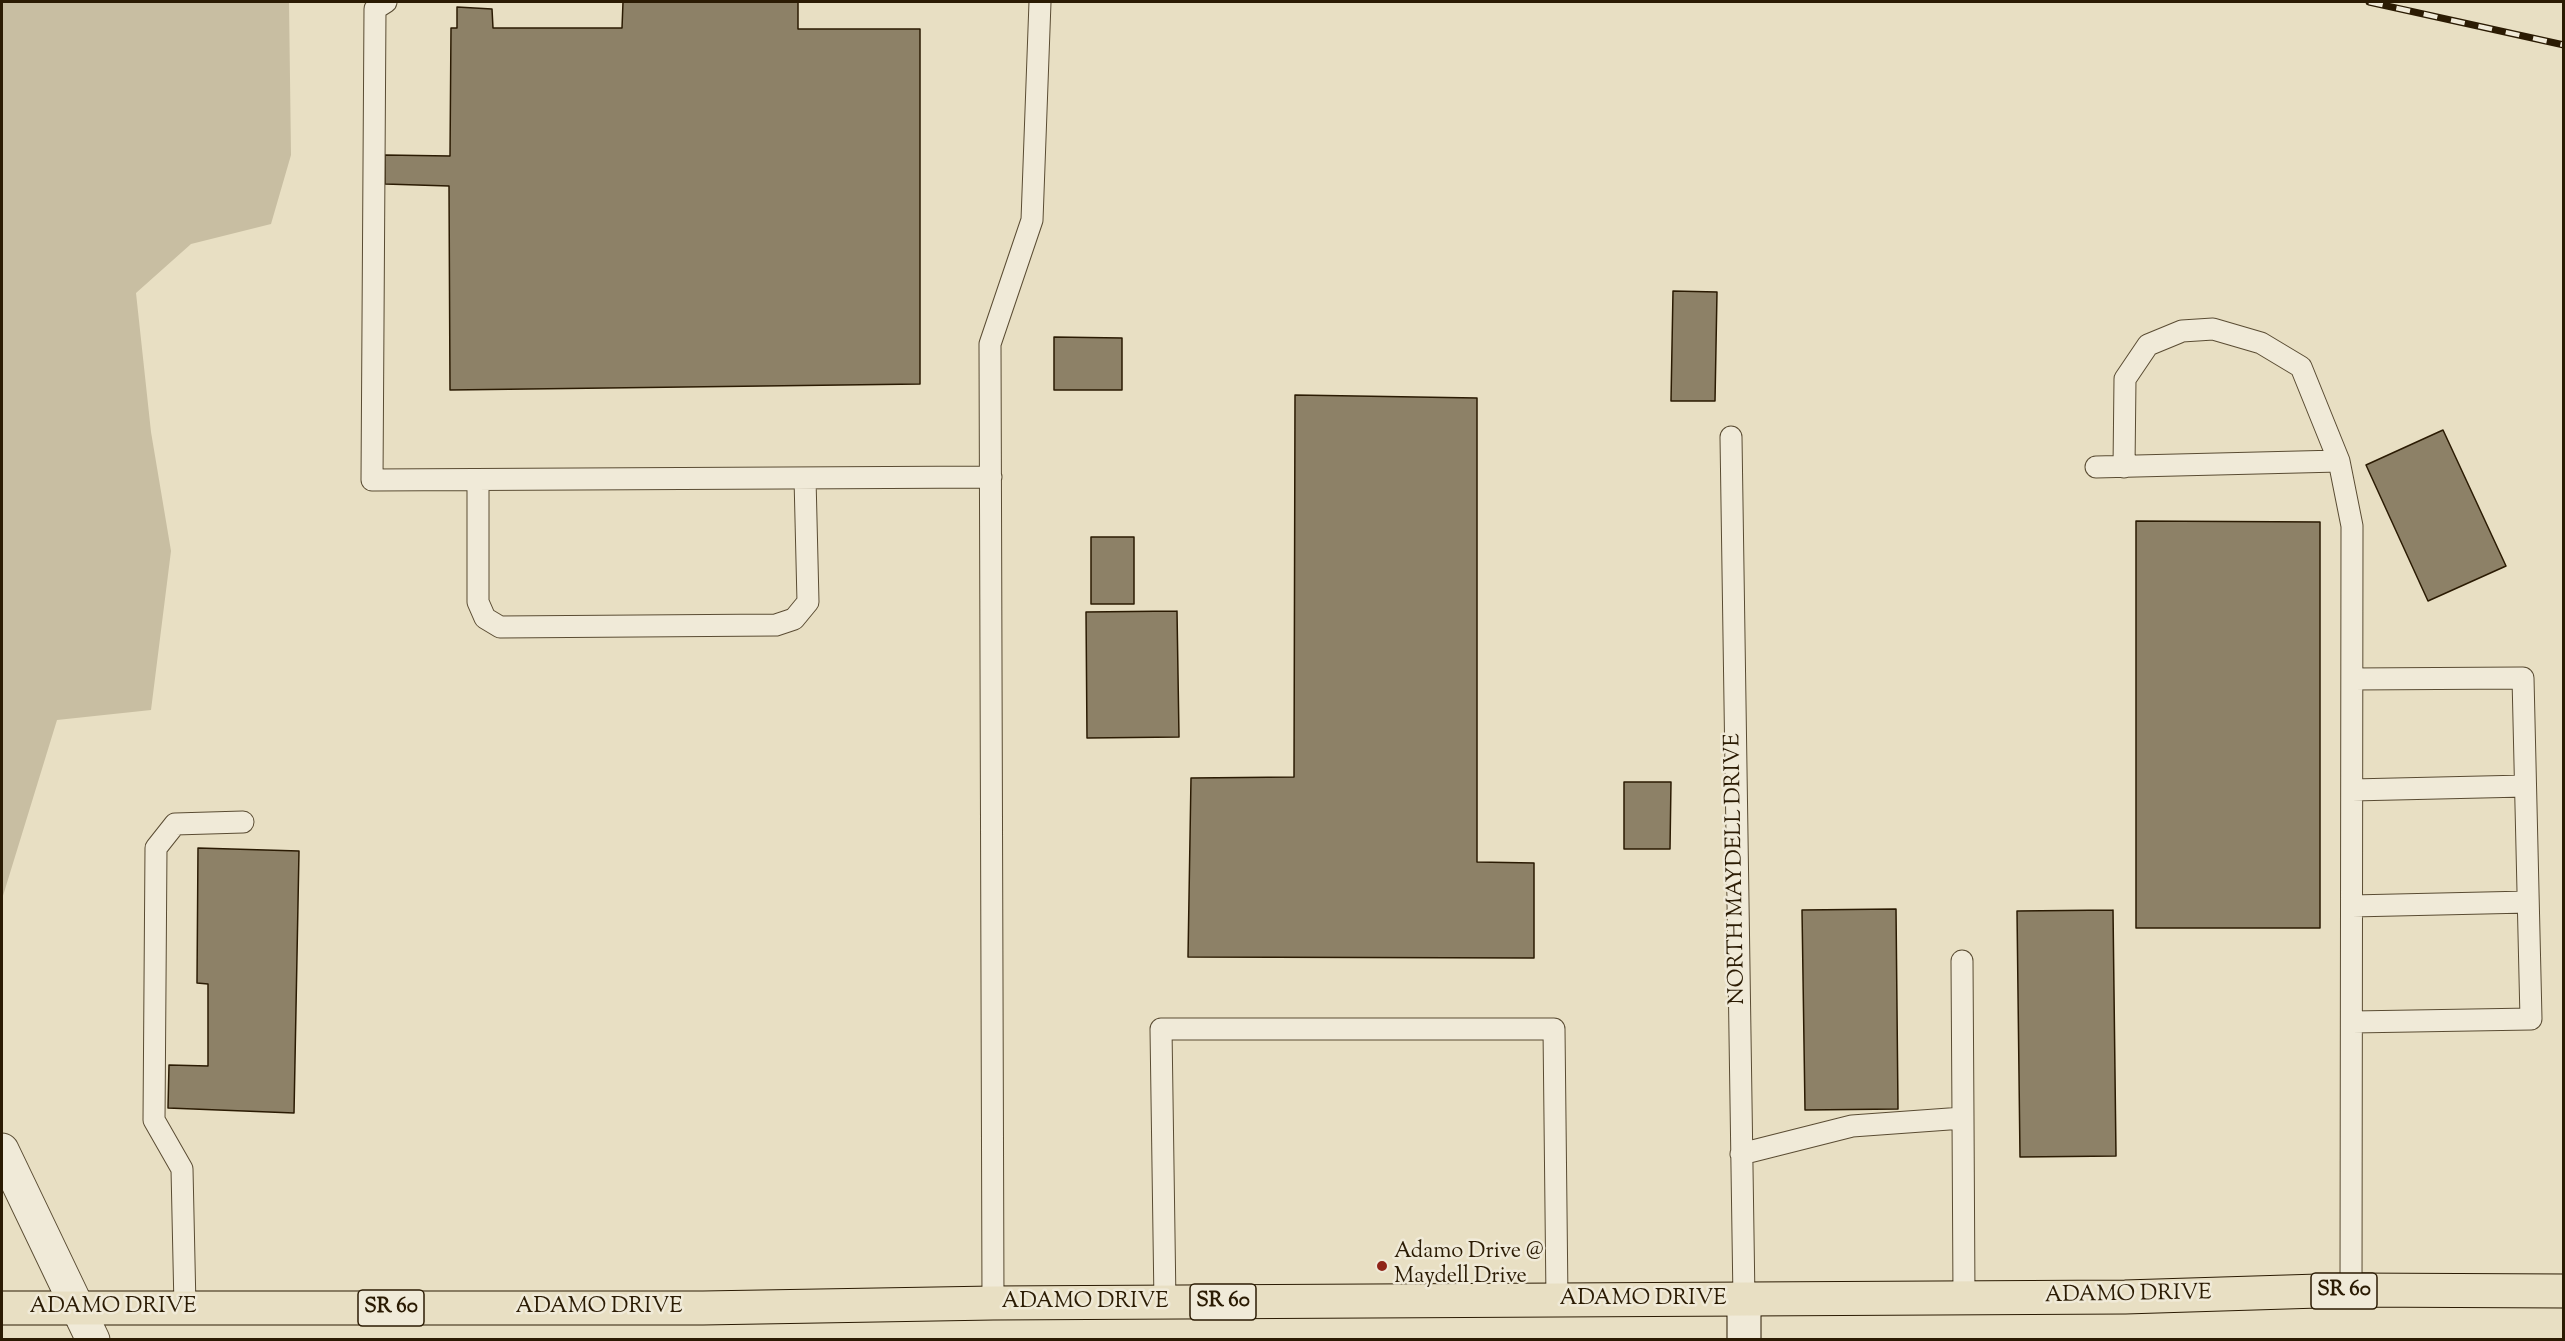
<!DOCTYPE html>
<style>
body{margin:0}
#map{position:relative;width:2565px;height:1341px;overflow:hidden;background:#e8dfc3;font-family:"Sorts Mill Goudy",serif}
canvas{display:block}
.frame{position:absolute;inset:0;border:3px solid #2b1b03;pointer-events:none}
</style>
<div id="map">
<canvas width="2565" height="1341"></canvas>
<div class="frame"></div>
</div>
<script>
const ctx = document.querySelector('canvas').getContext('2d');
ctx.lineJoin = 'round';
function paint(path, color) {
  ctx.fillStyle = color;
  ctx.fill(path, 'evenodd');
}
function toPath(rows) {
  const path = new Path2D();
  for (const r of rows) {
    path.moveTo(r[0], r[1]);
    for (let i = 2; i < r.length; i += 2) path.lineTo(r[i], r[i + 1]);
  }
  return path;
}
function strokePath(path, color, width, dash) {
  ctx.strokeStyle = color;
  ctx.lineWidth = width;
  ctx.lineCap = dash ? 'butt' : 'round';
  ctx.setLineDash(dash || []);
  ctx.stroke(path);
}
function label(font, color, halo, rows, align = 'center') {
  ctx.font = font + ' "Sorts Mill Goudy",serif';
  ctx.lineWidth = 5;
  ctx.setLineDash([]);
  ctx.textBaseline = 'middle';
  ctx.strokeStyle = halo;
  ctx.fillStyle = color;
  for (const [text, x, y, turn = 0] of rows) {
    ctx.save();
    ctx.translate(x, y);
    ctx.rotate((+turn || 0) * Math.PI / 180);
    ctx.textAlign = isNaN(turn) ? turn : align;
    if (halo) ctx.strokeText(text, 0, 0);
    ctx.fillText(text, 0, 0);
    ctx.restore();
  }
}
paint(toPath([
 [2,2,289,2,291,155,271,224,191,244,136,293,151,432,171,551,151,710,57,720,2,899]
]), '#c8bea2');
const building = toPath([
 [623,2,798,2,798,29,920,29,920,384,450,390,449,186,385,184,385,155,450,156,451,28,457,28,457,7,492,9,493,28,622,28,623,2],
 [1673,291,1717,292,1715,401,1671,401,1673,291],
 [1054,337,1122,338,1122,390,1054,390,1054,337],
 [1295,395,1477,398,1477,862,1534,863,1534,958,1188,957,1191,778,1294,777,1295,395],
 [2443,430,2506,566,2428,601,2366,465,2443,430],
 [2136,521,2320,522,2320,928,2136,928,2136,521],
 [1091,537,1134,537,1134,604,1091,604,1091,537],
 [1177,611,1179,737,1087,738,1086,612,1177,611],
 [1624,782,1671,782,1670,849,1624,849,1624,782],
 [198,848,299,851,294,1113,168,1108,169,1065,208,1066,208,984,197,983,198,848],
 [1896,909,1898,1109,1805,1110,1802,910,1896,909],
 [2113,910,2116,1156,2020,1157,2017,911,2113,910]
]);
paint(building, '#8d8167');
strokePath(building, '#2b1b03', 1.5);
const lane = toPath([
 [386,2,375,9,372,480,991,477],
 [1731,437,1744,1300],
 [2096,467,2339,461,2352,526,2351,1290],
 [2124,467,2125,379,2148,345,2182,331,2213,329,2261,343,2301,367,2339,461],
 [478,481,478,602,485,618,500,627,776,625,794,619,808,602,805,478],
 [2352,679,2523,678,2531,1019,2353,1022],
 [2352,790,2525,786],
 [2352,906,2528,902],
 [1962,961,1963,1118],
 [1741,1154,1852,1126,1963,1118,1964,1298],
 [993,1303,990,344,1032,220,1040,2],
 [1165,1303,1161,1029,1554,1029,1557,1300],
 [185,1307,182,1169,154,1120,156,848,175,824,243,822]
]);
const street = toPath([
 [2,1150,93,1340]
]);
const secondary = toPath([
 [1744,1300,1744,1340]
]);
const primary = toPath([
 [2,1308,703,1308,993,1303,2125,1297,2351,1290,2564,1291]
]);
strokePath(lane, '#5a4c33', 23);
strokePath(street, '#5a4c33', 35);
strokePath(secondary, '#2b1b03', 35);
strokePath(primary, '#2b1b03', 35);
strokePath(lane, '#f0ead8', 21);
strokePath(street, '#f0ead8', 33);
strokePath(secondary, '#f0ead8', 33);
strokePath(primary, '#e8dfc3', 33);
const rail = toPath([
 [2369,2,2564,45]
]);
strokePath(rail, '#2b1b03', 7);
strokePath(rail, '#f0ead8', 4.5, [14]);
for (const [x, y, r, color] of [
 [1382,1266,6,"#8f2418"]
]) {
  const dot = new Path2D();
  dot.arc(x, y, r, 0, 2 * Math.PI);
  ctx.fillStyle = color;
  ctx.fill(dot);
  strokePath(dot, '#f0ead8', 2);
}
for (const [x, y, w] of [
 [2344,1291,66],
 [1223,1302,66],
 [391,1308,66]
]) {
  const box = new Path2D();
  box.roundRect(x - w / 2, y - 18, w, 36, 4.5);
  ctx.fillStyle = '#f0ead8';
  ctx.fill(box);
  strokePath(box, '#2b1b03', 1.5);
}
label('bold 21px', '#2b1b03', null, [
 ["SR 60",2344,1291],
 ["SR 60",1223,1302],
 ["SR 60",391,1308]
]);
label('22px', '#2b1b03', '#f0ead8', [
 ["NORTH MAYDELL DRIVE",1737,869,-91],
 ["ADAMO DRIVE",2128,1296,-1],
 ["ADAMO DRIVE",1643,1300],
 ["ADAMO DRIVE",1085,1303],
 ["ADAMO DRIVE",113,1308],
 ["ADAMO DRIVE",599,1308]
]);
label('22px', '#2b1b03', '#f0ead8', [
 ["Adamo Drive @",1394,1253],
 ["Maydell Drive",1394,1278]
], 'left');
</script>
